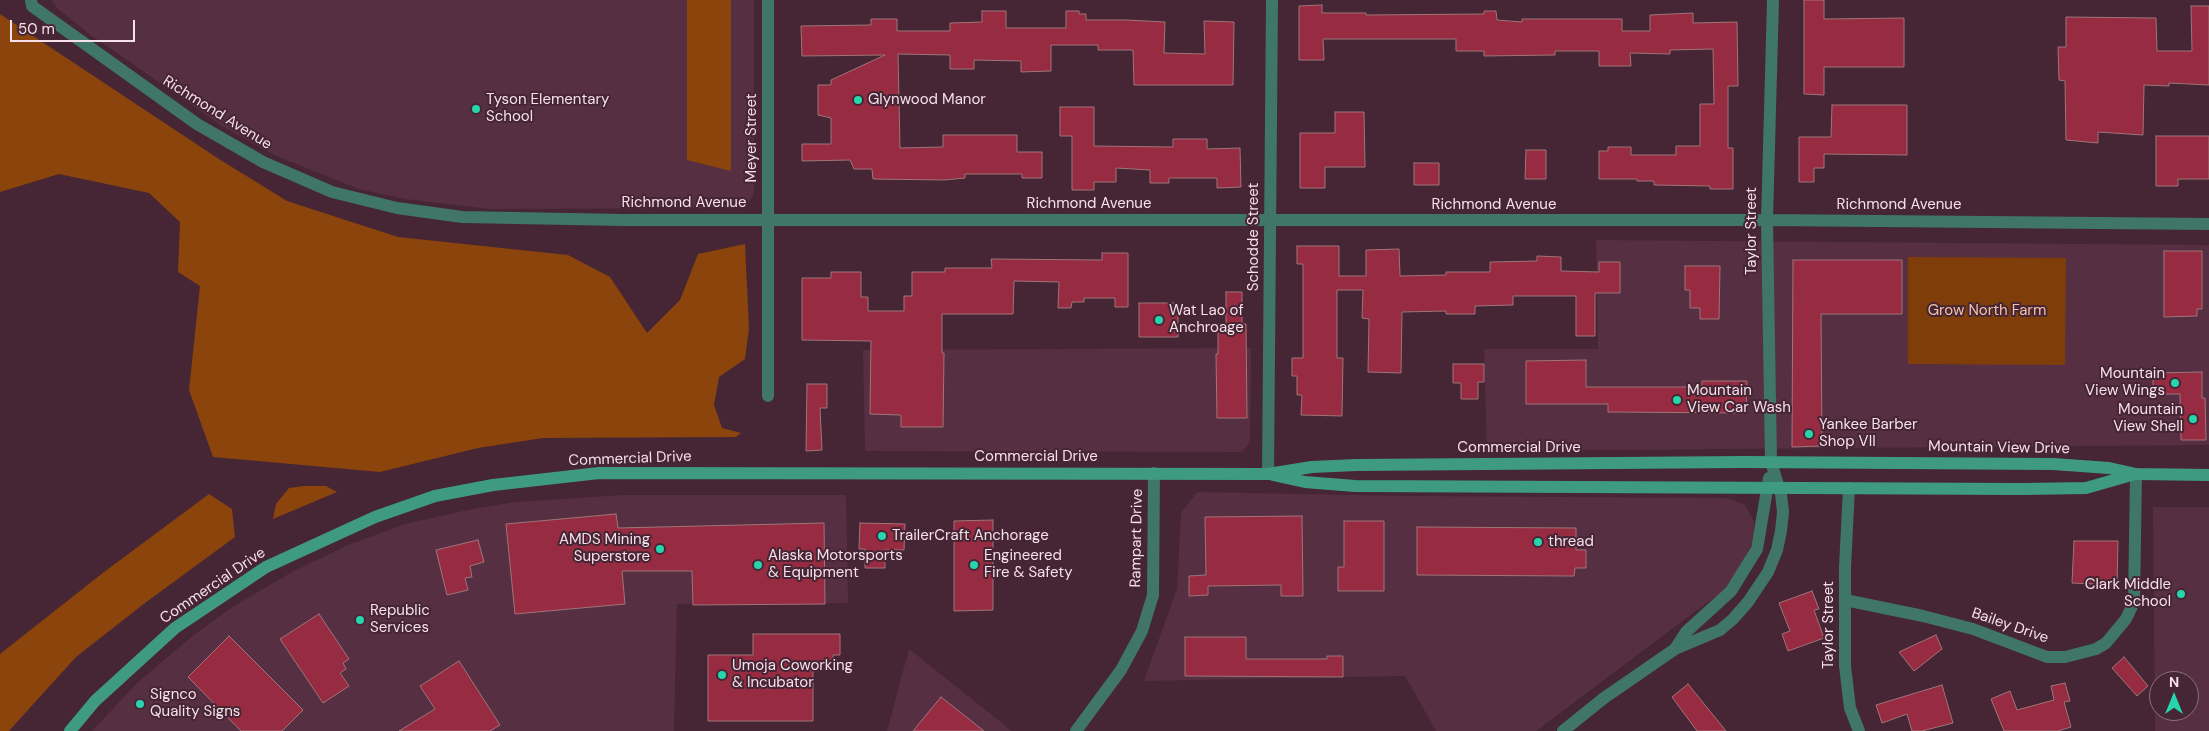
<!DOCTYPE html>
<style>
body{margin:0}
#map{position:relative;width:2209px;height:731px;overflow:hidden;background:#462534;font-family:"DM Sans",sans-serif}
canvas{display:block}
.north{position:absolute;left:2149px;top:671px;width:50px;height:50px;box-sizing:border-box;background:#462534;border:1px solid #8c707c;border-radius:50%;rotate:0deg;font-size:14px;font-weight:700;line-height:20px;text-align:center;color:#f6e0e9}
.north::after{content:'';display:block;margin:auto;width:18px;height:22px;background:#27d5ad;clip-path:polygon(50% 0,100% 100%,50% 72%,0 100%)}
.scale{position:absolute;left:10px;top:20px;width:125px;height:22px;box-sizing:border-box;border:2px solid #f6e0e9;border-top:0;padding-left:6px;font-size:15px;line-height:18px;white-space:nowrap;color:#f6e0e9;-webkit-text-stroke:4px #462534;paint-order:stroke}
</style>
<div id="map">
<canvas width="2209" height="731"></canvas>
<div class="north">N</div>
<div class="scale">50 m</div>
</div>
<script>
const ctx = document.querySelector('canvas').getContext('2d');
ctx.lineJoin = 'round';
function paint(path, color) {
  ctx.fillStyle = color;
  ctx.fill(path, 'evenodd');
}
function toPath(rows) {
  const path = new Path2D();
  for (const r of rows) {
    path.moveTo(r[0], r[1]);
    for (let i = 2; i < r.length; i += 2) path.lineTo(r[i], r[i + 1]);
  }
  return path;
}
function strokePath(path, color, width, dash) {
  ctx.strokeStyle = color;
  ctx.lineWidth = width;
  ctx.lineCap = dash ? 'butt' : 'round';
  ctx.setLineDash(dash || []);
  ctx.stroke(path);
}
function label(font, color, halo, rows, align = 'center') {
  ctx.font = font + ' "DM Sans",sans-serif';
  ctx.lineWidth = 4;
  ctx.setLineDash([]);
  ctx.textBaseline = 'middle';
  ctx.strokeStyle = halo;
  ctx.fillStyle = color;
  for (const [text, x, y, turn = 0] of rows) {
    ctx.save();
    ctx.translate(x, y);
    ctx.rotate((+turn || 0) * Math.PI / 180);
    ctx.textAlign = isNaN(turn) ? turn : align;
    if (halo) ctx.strokeText(text, 0, 0);
    ctx.fillText(text, 0, 0);
    ctx.restore();
  }
}
paint(toPath([
 [52,0,754,0,754,193,751,199,746,205,737,208,489,209,405,199,359,189,276,156,222,126,88,33,57,8],
 [1596,240,2209,245,2209,445,1487,451,1484,349,1598,349],
 [1251,348,1250,442,1242,452,865,451,863,350],
 [1197,492,1406,496,1728,498,1745,505,1754,522,1754,530,1751,545,1737,573,1725,589,1536,731,1436,731,1405,676,1144,681,1177,589,1181,513],
 [623,495,846,495,848,603,677,604,674,731,92,731,137,683,195,634,234,606,292,572,348,545,405,524,472,509,516,502],
 [2153,507,2209,507,2209,731,2155,731],
 [2159,681,2189,681,2189,711,2159,711],
 [909,649,1012,731,887,731]
]), '#572f42');
paint(toPath([
 [1908,257,2066,258,2065,365,1908,364]
]), '#7f3e09');
paint(toPath([
 [687,0,731,0,731,171,687,160],
 [0,14,219,159,287,201,398,237,568,255,610,277,647,333,680,300,698,254,745,244,749,329,745,359,719,377,714,405,722,428,741,433,736,437,543,438,478,448,380,472,213,457,189,390,200,286,178,272,180,222,149,193,59,174,0,192],
 [304,486,326,486,337,492,273,519,276,504,289,488],
 [209,494,232,509,235,537,145,603,76,657,9,731,0,731,0,654,104,572]
]), '#8a440c');
const building = toPath([
 [1804,0,1824,0,1824,19,1904,18,1904,67,1824,67,1824,95,1804,94,1804,0],
 [1322,5,1322,13,1366,13,1366,15,1484,14,1484,11,1496,11,1497,20,1522,22,1522,19,1622,19,1622,31,1650,31,1650,15,1693,13,1693,23,1737,22,1738,86,1728,86,1728,148,1733,148,1733,189,1710,189,1710,186,1654,185,1654,181,1637,181,1637,179,1599,179,1599,151,1608,151,1608,147,1631,147,1631,155,1676,155,1676,146,1700,146,1700,104,1714,104,1713,49,1670,50,1670,54,1630,53,1631,66,1599,66,1599,51,1555,51,1555,55,1484,56,1484,51,1456,51,1456,39,1323,39,1324,60,1299,60,1299,6,1322,5],
 [2191,6,2209,6,2209,85,2169,83,2169,86,2144,85,2143,135,2098,132,2098,143,2066,140,2065,81,2059,80,2058,47,2066,47,2066,17,2156,18,2157,51,2192,51,2191,6],
 [982,11,1006,11,1006,28,1066,28,1066,11,1079,11,1079,14,1086,14,1086,20,1127,20,1165,22,1164,53,1205,54,1204,21,1234,22,1233,85,1134,85,1133,50,1098,50,1098,45,1051,45,1051,71,1021,72,1021,61,974,60,974,69,950,69,950,55,898,54,900,148,943,147,943,135,1017,135,1017,152,1042,152,1042,178,1022,178,1022,174,965,174,965,178,944,180,873,179,872,169,854,169,850,160,802,161,802,144,831,144,831,118,818,115,818,85,831,85,831,80,885,55,802,56,801,26,871,25,871,19,897,19,897,31,950,31,950,23,982,22,982,11],
 [1832,105,1907,105,1907,155,1824,154,1824,168,1814,168,1814,182,1799,182,1799,137,1831,137,1832,105],
 [1060,107,1094,107,1094,146,1173,147,1173,139,1207,139,1207,149,1240,148,1241,187,1217,188,1217,178,1169,178,1169,183,1150,183,1150,170,1116,168,1116,182,1094,182,1094,190,1072,190,1072,136,1060,136,1060,107],
 [1335,112,1364,112,1365,167,1325,167,1325,188,1300,188,1300,133,1335,133,1335,112],
 [2156,136,2209,136,2209,179,2178,179,2178,186,2156,186,2156,136],
 [1526,150,1546,150,1546,179,1525,179,1526,150],
 [1414,163,1439,163,1439,185,1414,185,1414,163],
 [1297,246,1339,246,1339,276,1366,276,1366,250,1399,249,1400,276,1446,275,1446,272,1490,272,1490,262,1537,261,1537,256,1561,257,1561,271,1599,272,1599,262,1620,262,1620,293,1595,293,1595,336,1576,336,1576,296,1513,296,1513,305,1475,306,1475,314,1446,314,1446,311,1402,312,1401,373,1368,372,1369,319,1362,318,1363,290,1337,290,1337,358,1343,358,1342,416,1301,415,1302,395,1297,395,1297,376,1292,376,1292,358,1303,358,1303,264,1297,264,1297,246],
 [2164,251,2202,251,2202,309,2197,309,2197,316,2164,317,2164,251],
 [1102,253,1128,253,1128,307,1115,307,1115,298,1084,298,1084,302,1072,302,1071,308,1058,308,1059,282,1014,281,1013,314,942,314,942,353,944,353,943,427,901,427,901,415,870,414,871,341,802,340,802,278,831,278,831,272,861,272,861,297,868,297,868,311,904,311,904,296,912,296,912,272,945,272,945,268,992,268,991,259,1102,260,1102,253],
 [1793,260,1902,260,1902,314,1821,314,1822,446,1792,447,1793,260],
 [1685,266,1720,266,1719,319,1700,319,1700,308,1690,308,1690,290,1685,290,1685,266],
 [1226,292,1242,292,1242,324,1246,324,1247,418,1217,418,1216,354,1218,354,1218,324,1226,324,1226,292],
 [1139,303,1178,303,1178,337,1139,337,1139,303],
 [1586,360,1586,387,1702,387,1702,381,1747,381,1746,413,1608,412,1608,404,1526,404,1526,361,1586,360],
 [1453,364,1484,364,1484,382,1478,382,1478,399,1461,399,1461,383,1453,383,1453,364],
 [2202,372,2202,398,2205,398,2206,440,2181,440,2180,394,2153,394,2153,373,2202,372],
 [807,384,827,384,827,408,820,408,822,450,806,451,807,384],
 [616,514,618,528,824,523,825,604,693,605,692,571,622,571,625,604,515,614,506,524,616,514],
 [1302,516,1303,596,1281,596,1281,585,1208,586,1208,595,1189,596,1189,576,1206,575,1205,517,1302,516],
 [993,520,993,610,954,611,954,521,993,520],
 [1344,521,1384,521,1384,591,1338,591,1338,567,1344,567,1344,521],
 [860,523,905,524,904,550,885,550,885,568,865,568,865,549,859,549,860,523],
 [1417,527,1576,528,1576,550,1586,550,1586,568,1575,568,1574,576,1417,575,1417,527],
 [478,540,484,562,470,566,472,577,465,578,468,590,447,595,436,550,478,540],
 [2074,541,2118,541,2117,585,2072,583,2074,541],
 [1812,591,1819,609,1814,610,1824,638,1788,651,1782,634,1790,631,1779,603,1812,591],
 [319,614,349,659,343,663,346,669,340,673,349,686,323,703,280,639,319,614],
 [753,634,840,634,840,655,833,655,833,662,813,662,813,721,708,721,708,655,753,655,753,634],
 [1936,635,1942,649,1914,671,1899,652,1936,635],
 [229,636,303,710,282,731,241,731,188,677,229,636],
 [1185,637,1246,637,1246,659,1327,659,1327,656,1343,656,1343,677,1185,676,1185,637],
 [2124,657,2148,686,2137,696,2112,668,2124,657],
 [459,661,500,725,490,731,399,731,435,709,420,686,459,661],
 [2065,683,2070,701,2064,702,2071,727,2058,731,2004,731,1991,699,2010,691,2017,710,2054,700,2051,686,2065,683],
 [1688,684,1726,731,1697,731,1672,697,1688,684],
 [1942,685,1953,723,1922,731,1912,731,1907,714,1882,723,1876,705,1942,685],
 [941,697,984,731,913,731,941,697]
]);
paint(building, '#962b42');
strokePath(building, '#9f7579', 1);
strokePath(toPath([
 [31,0,32,6,197,124,263,162,332,192,397,208,462,217,623,220,1767,220,2209,224],
 [768,396,768,0],
 [1771,462,1767,220,1773,0],
 [1268,474,1272,0],
 [1849,488,1845,567,1845,666,1850,708,1859,731],
 [1846,602,1850,601,1923,616,1973,629,2047,657,2065,657,2096,649,2106,643,2126,619,2134,602,2136,474],
 [1076,731,1121,670,1142,631,1153,595,1154,473]
]), '#3f7665', 12);
strokePath(toPath([
 [1675,649,1686,632,1731,591,1757,549,1769,478],
 [1563,731,1604,698,1675,649,1720,630,1733,619,1748,602,1768,572,1777,550,1781,531,1783,512,1781,494,1771,462]
]), '#3f7665', 12);
strokePath(toPath([
 [1273,475,1305,482,1355,486,2022,489,2086,488,2135,474],
 [70,731,95,701,175,628,266,567,375,517,435,496,493,485,599,473,1268,474,1312,467,1356,465,1744,462,2053,464,2109,468,2136,474,2209,475]
]), '#3e9b82', 12);
for (const [x, y, r, color] of [
 [858,100,5,"#27d5ad"],
 [476,109,5,"#27d5ad"],
 [1159,320,5,"#27d5ad"],
 [2175,383,5,"#27d5ad"],
 [1677,400,5,"#27d5ad"],
 [2193,419,5,"#27d5ad"],
 [1809,434,5,"#27d5ad"],
 [882,536,5,"#27d5ad"],
 [1538,542,5,"#27d5ad"],
 [660,549,5,"#27d5ad"],
 [758,565,5,"#27d5ad"],
 [974,565,5,"#27d5ad"],
 [2181,594,5,"#27d5ad"],
 [360,620,5,"#27d5ad"],
 [722,675,5,"#27d5ad"],
 [140,704,5,"#27d5ad"]
]) {
  const dot = new Path2D();
  dot.arc(x, y, r, 0, 2 * Math.PI);
  ctx.fillStyle = color;
  ctx.fill(dot);
  strokePath(dot, '#462534', 2);
}
label('15px', '#f6e0e9', '#462534', [
 ["Tyson Elementary",486,100],
 ["School",486,117],
 ["Glynwood Manor",868,100],
 ["Wat Lao of",1169,311],
 ["Anchroage",1169,328],
 ["Mountain",2165,374,"right"],
 ["View Wings",2165,391,"right"],
 ["Mountain",1687,391],
 ["View Car Wash",1687,408],
 ["Mountain",2183,410,"right"],
 ["View Shell",2183,427,"right"],
 ["Yankee Barber",1819,425],
 ["Shop VII",1819,442],
 ["TrailerCraft Anchorage",892,536],
 ["AMDS Mining",650,540,"right"],
 ["Superstore",650,557,"right"],
 ["thread",1548,542],
 ["Alaska Motorsports",768,556],
 ["& Equipment",768,573],
 ["Engineered",984,556],
 ["Fire & Safety",984,573],
 ["Clark Middle",2171,585,"right"],
 ["School",2171,602,"right"],
 ["Republic",370,611],
 ["Services",370,628],
 ["Umoja Coworking",732,666],
 ["& Incubator",732,683],
 ["Signco",150,695],
 ["Quality Signs",150,712]
], 'left');
label('15px', '#f6e0e9', '#462534', [
 ["Richmond Avenue",217,113,32],
 ["Meyer Street",752,138,-90],
 ["Richmond Avenue",684,203],
 ["Richmond Avenue",1089,204],
 ["Richmond Avenue",1494,205],
 ["Richmond Avenue",1899,205],
 ["Taylor Street",1752,231,-90],
 ["Schodde Street",1254,237,-90],
 ["Commercial Drive",1519,448],
 ["Mountain View Drive",1999,448,1],
 ["Commercial Drive",1036,457],
 ["Commercial Drive",630,459,-2],
 ["Rampart Drive",1137,538,-89],
 ["Commercial Drive",213,586,-34],
 ["Taylor Street",1829,625,-90],
 ["Bailey Drive",2010,626,19]
]);
label('15px', '#f4c3a6', '#462534', [
 ["Grow North Farm",1987,311]
]);
</script>
